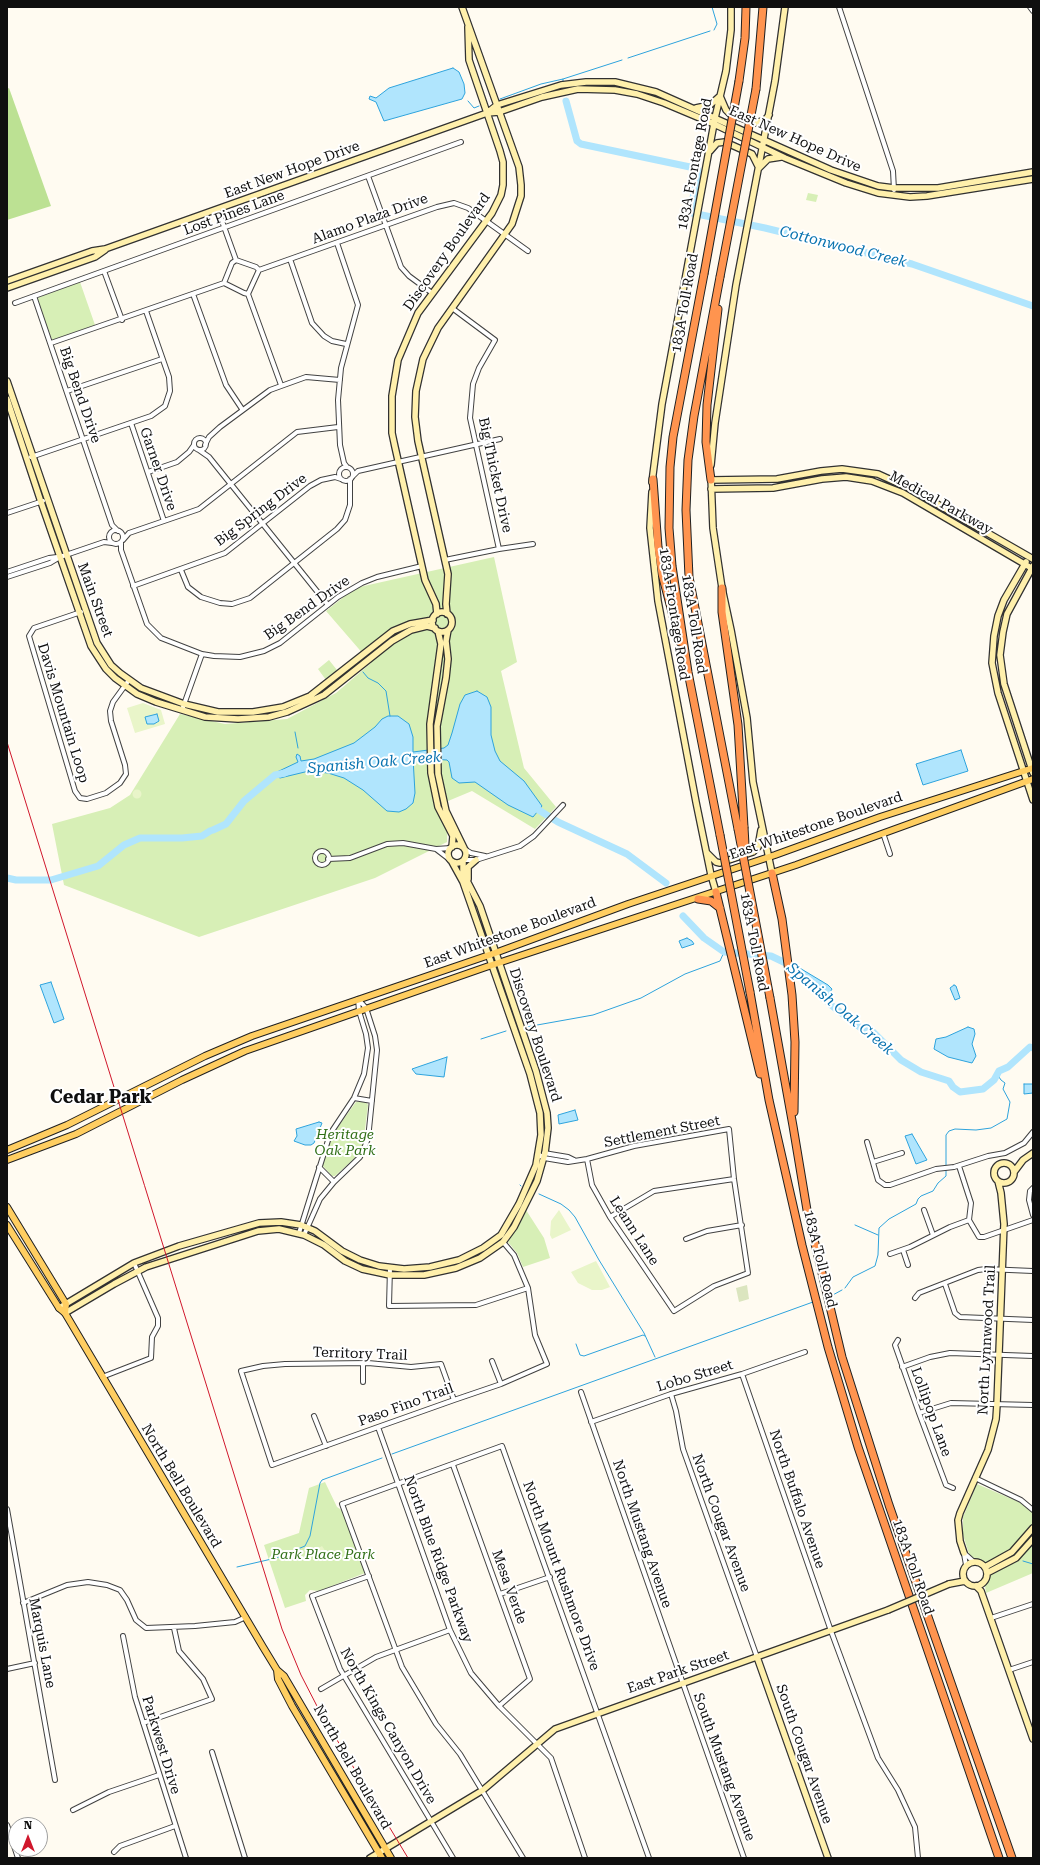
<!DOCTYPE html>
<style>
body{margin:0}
#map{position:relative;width:1040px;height:1865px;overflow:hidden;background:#fffbf1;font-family:"Roboto Serif",serif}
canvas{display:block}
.frame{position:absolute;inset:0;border:8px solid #0f0f0f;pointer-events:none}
.north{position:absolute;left:8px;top:1817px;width:40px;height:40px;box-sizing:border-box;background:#fff;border:1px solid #9f9f9f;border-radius:50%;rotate:0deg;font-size:11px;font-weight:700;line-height:16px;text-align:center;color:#0f0f0f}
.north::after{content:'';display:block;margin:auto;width:14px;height:18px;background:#d0172c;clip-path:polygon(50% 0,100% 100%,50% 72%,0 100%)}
</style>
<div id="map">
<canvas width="1040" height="1865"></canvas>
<div class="frame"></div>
<div class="north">N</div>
</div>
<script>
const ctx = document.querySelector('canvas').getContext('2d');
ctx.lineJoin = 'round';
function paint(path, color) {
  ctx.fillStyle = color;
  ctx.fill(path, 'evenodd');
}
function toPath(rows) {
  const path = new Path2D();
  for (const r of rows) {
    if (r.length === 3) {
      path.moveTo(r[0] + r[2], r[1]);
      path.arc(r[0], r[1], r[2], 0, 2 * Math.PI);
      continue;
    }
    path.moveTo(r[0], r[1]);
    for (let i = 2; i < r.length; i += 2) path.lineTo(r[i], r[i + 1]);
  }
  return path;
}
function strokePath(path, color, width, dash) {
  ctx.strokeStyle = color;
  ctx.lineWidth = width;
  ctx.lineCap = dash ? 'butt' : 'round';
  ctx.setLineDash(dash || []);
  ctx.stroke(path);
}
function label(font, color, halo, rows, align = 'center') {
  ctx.font = font + ' "Roboto Serif",serif';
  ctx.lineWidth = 4;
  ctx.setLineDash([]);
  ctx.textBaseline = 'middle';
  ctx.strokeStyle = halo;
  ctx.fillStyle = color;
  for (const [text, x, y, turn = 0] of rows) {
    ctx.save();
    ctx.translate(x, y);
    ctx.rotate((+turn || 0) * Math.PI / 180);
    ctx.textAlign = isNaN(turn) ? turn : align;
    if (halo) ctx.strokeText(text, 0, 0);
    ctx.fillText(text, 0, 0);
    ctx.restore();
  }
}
paint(toPath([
 [808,193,818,195,816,202,806,200],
 [80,282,95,325,52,340,37,298],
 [494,557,517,662,501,671,524,768,556,807,535,829,472,791,448,801,447,842,375,878,199,937,64,885,52,824,110,808,130,795,180,714,225,724,287,719,336,693,371,663,326,611,355,588],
 [329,660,337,670,326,680,318,669],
 [356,1102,366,1102,368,1105,363,1145,356,1157,335,1176,332,1176,322,1165,330,1138],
 [526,1210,544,1238,550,1258,523,1267,517,1253,508,1242],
 [325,1482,337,1507,343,1511,365,1573,319,1591,310,1590,305,1595,306,1601,285,1608,264,1545,299,1533,309,1488],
 [977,1484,1021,1503,1033,1512,1033,1525,1025,1536,1017,1545,991,1563,986,1563,970,1557,963,1535,963,1517],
 [1033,1541,1033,1573,986,1593,985,1586,990,1574]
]), '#d7efb6');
paint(toPath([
 [9,88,51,206,7,220,7,89]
]), '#bce193');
paint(toPath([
 [747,1285,749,1299,739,1302,736,1288]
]), '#dbe5bf');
paint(toPath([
 [143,703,161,710,165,724,135,733,127,708],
 [137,794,4.5],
 [559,1210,571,1230,552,1239,550,1235,551,1221],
 [596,1261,610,1287,602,1290,592,1290,578,1283,571,1272],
 [322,1546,326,1552,315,1559,310,1553]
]), '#e9f5c9');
const water = toPath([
 [453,68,459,72,464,84,465,93,462,99,384,121,376,102,369,99,370,96,376,98,389,88,453,68],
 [477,691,487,697,491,707,491,735,495,751,500,761,524,781,542,806,533,817,508,805,475,782,459,783,452,778,449,762,447,760,413,758,415,793,413,803,406,809,399,812,387,811,363,790,344,778,328,773,309,771,280,778,275,775,277,772,298,762,296,757,297,754,300,756,301,761,314,759,354,743,375,727,382,719,388,716,398,716,409,724,413,737,413,752,444,748,448,745,452,733,460,704,465,695,477,691],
 [157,714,159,721,154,724,147,724,145,717,157,714],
 [961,750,968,771,923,785,916,764,961,750],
 [687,938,692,941,694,944,682,948,679,941,687,938],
 [798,967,828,985,832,989,829,994,821,1001,809,984,794,968,798,967],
 [51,982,64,1019,54,1023,40,985,51,982],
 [954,985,956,986,960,998,955,1000,950,988,954,985],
 [968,1027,974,1029,975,1034,972,1044,976,1056,972,1063,948,1057,934,1049,936,1039,946,1037,968,1027],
 [447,1057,444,1077,416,1074,412,1069,447,1057],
 [1024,1084,1033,1084,1033,1093,1024,1094,1024,1084],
 [575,1110,578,1120,559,1124,558,1115,575,1110],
 [319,1122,322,1123,314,1143,311,1145,305,1145,294,1141,297,1136,296,1129,319,1122],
 [912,1134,927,1160,916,1164,905,1136,912,1134]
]);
paint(water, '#b0e5fd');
strokePath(water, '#2ea3dc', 1);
strokePath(toPath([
 [712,7,717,24,714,30],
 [628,58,710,31],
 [563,79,622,60],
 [500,99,541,84,563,79,563,81],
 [468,101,474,108,479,106],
 [363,672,368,678,378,683,386,691,390,716],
 [295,732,298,748],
 [526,1027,593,1015,641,998,685,974,720,961,724,952],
 [481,1039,506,1031],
 [946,1166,946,1135,949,1131,955,1129,976,1130,991,1128,1007,1119,1010,1102,1003,1089,1005,1083,1001,1080,999,1077,1001,1070],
 [520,1185,521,1186],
 [539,1194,561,1204,569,1210,575,1217,599,1260,644,1333,655,1357],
 [855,1225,878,1235],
 [845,1288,853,1277,875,1266,878,1255,879,1228,889,1219,916,1204,918,1199,921,1196,933,1191,938,1183,946,1176,946,1169],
 [831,1296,842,1290],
 [576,1344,580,1355,584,1356,643,1335,645,1336],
 [392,1454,813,1302],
 [1023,1561,1033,1564],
 [237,1567,276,1558,305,1546,310,1536,320,1483,322,1480,382,1458]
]), '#2ea3dc', 1);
strokePath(toPath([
 [566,101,577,141,581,144,690,167],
 [697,169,698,170,693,198,692,213,765,228,912,264,1033,306],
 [531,804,537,809,558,822,627,854,666,883],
 [213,830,226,824,244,801,275,775,285,773],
 [7,878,16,880,51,880,98,866,124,845,140,838,182,838,202,836,210,831],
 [683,916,704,938,724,952,771,956,794,967,801,974],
 [818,991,831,1005,861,1028,873,1032,901,1060,921,1072,949,1081,953,1087,960,1092,983,1089,994,1080,999,1071,1008,1067,1030,1047,1033,1048]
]), '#b0e5fd', 7);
const street = toPath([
 [839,7,893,171,894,190],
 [1030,7,1033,11],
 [368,176,401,267,409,276,432,293],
 [218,210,236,260],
 [337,243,358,305,341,368,338,400,340,445,344,463,347,467],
 [290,259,312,323,324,336,332,341,346,344],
 [236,260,256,267,259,270,248,294,244,293,224,283,232,263,236,260],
 [259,270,437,207,454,203,468,208,528,251],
 [104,271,122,320],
 [193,294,226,385,242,409],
 [248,294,281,385],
 [34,296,112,525,118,531],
 [15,303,461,142],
 [452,308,495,340,479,368,473,384,470,418,499,549],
 [51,343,224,283],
 [67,391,162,359],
 [131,423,164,521],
 [200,444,6],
 [205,445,209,437,220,427,270,390,306,377,340,380],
 [199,450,209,457,328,605],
 [31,457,151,416,165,406,170,391,169,377,146,311],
 [346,474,7],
 [148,472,177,462,189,452,194,445],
 [353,476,358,471,500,439],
 [7,513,43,501],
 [116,537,7],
 [123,540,129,533,199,509,297,432,338,427],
 [121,542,121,550,147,624,161,638,202,654,214,656,240,657,264,651,280,643,338,597,362,583,377,577,422,566],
 [445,560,499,549,533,544],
 [181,570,188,587,201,597,220,603,232,604,250,598,337,529,345,520,350,505,350,479],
 [7,572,49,558,57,557],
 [7,577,50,563,60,557,104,542,112,543],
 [133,586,225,553,310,486,321,480,335,477,341,479],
 [81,612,34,628,29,636,75,791,80,798,87,799,106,793,120,783,126,774,125,765,111,721,110,711,113,702,129,680],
 [182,710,202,654],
 [883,833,890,854],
 [436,849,451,848],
 [466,850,471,853,485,856],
 [322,858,7],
 [328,859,350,858,387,844,403,843,436,849,449,859],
 [465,860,476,860,520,846,534,836,563,805],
 [354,1098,372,1101],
 [867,1142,878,1180,885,1185,890,1185,936,1169,954,1167,988,1156,1005,1153,1024,1143,1033,1132],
 [544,1153,568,1157,574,1160],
 [538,1154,544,1158,568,1162,587,1159,634,1146,729,1129,734,1179,748,1273,714,1286,674,1311,610,1217,592,1185,587,1159],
 [873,1162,902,1153],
 [959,1166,971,1203,969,1220,979,1237,984,1237,1033,1220],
 [319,1167,334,1182],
 [1033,1188,1030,1191,1029,1200,1033,1215],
 [924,1210,933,1235],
 [610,1217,654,1191,734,1179],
 [299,1233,330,1134,354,1098,364,1074,368,1048,366,1034,359,1011,358,999],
 [304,1235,320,1199,334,1182,360,1157,368,1139,377,1050,375,1036,366,1008,358,999],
 [686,1239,707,1231,742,1225],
 [903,1250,908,1265],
 [890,1254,910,1247,950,1227,969,1220],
 [390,1268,389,1306,476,1305,528,1288],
 [945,1284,955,1313,960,1317,1033,1320],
 [915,1298,919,1293,978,1270,986,1269,1033,1271],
 [898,1340,895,1345,919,1413,946,1485,953,1488],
 [492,1361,501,1384],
 [363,1363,363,1382],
 [902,1367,930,1357,950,1353,1033,1356],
 [742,1374,831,1631,878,1758,898,1790,915,1827,918,1858],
 [102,1377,151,1358,152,1337,158,1326,158,1318,134,1263],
 [581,1392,744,1858],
 [671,1394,676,1411,683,1449,757,1657],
 [454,1400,441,1364,411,1367,368,1363,285,1364,263,1366,241,1371,272,1465,378,1427,454,1400,501,1384,547,1364,535,1335,528,1288,514,1255,503,1242],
 [919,1413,951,1403,1033,1405],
 [314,1416,326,1446],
 [591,1422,671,1394,742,1374,805,1352],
 [378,1427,450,1630,471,1673,499,1706,551,1758,585,1858],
 [453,1465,530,1679,499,1706],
 [975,1478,1021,1500,1033,1510],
 [7,1509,55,1780],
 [964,1553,974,1562],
 [964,1554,966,1565],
 [369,1576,312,1596,340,1669,453,1858],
 [500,1594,550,1577],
 [23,1603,67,1585,88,1582,107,1585,120,1590,127,1600,136,1620,146,1628,195,1626,235,1622,246,1617],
 [991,1618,1033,1604],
 [123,1636,135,1697,186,1858],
 [7,1669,35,1663],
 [1009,1670,1033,1662],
 [321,1689,376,1657,450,1630],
 [143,1723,212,1699,203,1679,179,1651,174,1628],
 [212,1752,245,1858],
 [73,1810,109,1792,159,1775],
 [7,1825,18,1858],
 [114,1852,120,1846,175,1826],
 [523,1858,460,1754,436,1724,402,1667,342,1504,502,1446,649,1858]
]);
const secondary = toPath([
 [696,108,710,105,720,96,726,110,730,114,755,123,765,120,769,115],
 [487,113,497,105,561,85,586,82,615,82,656,92,831,170,878,186,894,188,938,188,1033,172],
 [710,151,717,143,725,142,752,154,759,168,768,159,781,157],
 [7,281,92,251,105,249,487,113,499,112,542,97,578,89,615,90,637,94,664,103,714,124,785,158,846,183,878,193,910,197,927,196,1033,179],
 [7,288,95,257,105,250],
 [7,381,97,643,111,665,120,673,141,688,184,704,218,712,253,712,283,707,310,696,393,631,410,624,433,620],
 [7,399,41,502,91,646,106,669,115,678,137,694,156,702,205,717,238,719,269,717,287,712,324,695,392,641,411,630,427,626,435,628],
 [711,465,715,423,736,285,775,81,785,7],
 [711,477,713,528,722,588,731,630,747,718,753,782,772,873],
 [711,480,777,479,821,471,842,469,878,474,911,489,1033,559],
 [652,482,662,404,715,118,726,71,731,30,731,7],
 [711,489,773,488,822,479,846,477,872,481,903,493,1033,569],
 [652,492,650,528,658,601,696,802,711,875,716,892],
 [1026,562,1004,600,998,616,994,636,992,663,998,693,1033,800],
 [1033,566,1007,614,1003,632,1000,655,1004,684,1033,773],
 [442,622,10],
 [437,614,436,604,425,580,395,447,392,433,392,396,398,360,418,313,492,213,501,195,503,185,503,162,500,151,469,60,468,27],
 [447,614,446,604,448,574,418,441,415,417,416,391,423,359,438,328,512,224,521,196,521,185,519,167,462,7],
 [448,630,446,641,448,659,446,678,437,726,438,774,446,811,464,848],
 [438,631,441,644,430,724,431,773,438,807,453,836,452,847],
 [457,854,9],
 [707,853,716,862,720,863,753,852,758,847,761,830],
 [468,879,468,867,476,860],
 [1004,1173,10],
 [1014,1172,1023,1160,1033,1153],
 [59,1308,134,1263,179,1246,259,1223,281,1222,301,1225,315,1231,342,1251,360,1260,379,1266,404,1269,430,1267,459,1260,483,1248,501,1235,519,1204,536,1165,541,1135,540,1113,530,1074,463,882,452,862],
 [65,1313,114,1284,146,1267,258,1231,279,1229,304,1235,324,1245,345,1261,362,1269,390,1275,424,1275,456,1268,480,1258,503,1242,514,1227,537,1181,545,1153,548,1128,547,1113,536,1071,480,906,463,873,463,862],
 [964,1553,960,1541,958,1520,960,1513,988,1450,996,1419,997,1404,1004,1224,1001,1193,998,1181],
 [975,1574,12],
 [985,1567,1012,1552,1033,1528],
 [987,1573,1016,1558,1033,1539],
 [949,1584,965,1581],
 [976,1586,981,1591,1033,1739],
 [757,1657,828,1858],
 [370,1858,483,1790,555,1729,888,1610]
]);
const primary = toPath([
 [7,1150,67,1125,205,1056,252,1036,495,953,628,904,775,855,880,817,1033,768],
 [7,1160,76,1134,182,1080,245,1051,486,967,796,865,1033,779],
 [7,1207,66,1304,65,1313],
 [7,1225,59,1308,65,1313,263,1647,277,1670,284,1676,391,1858],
 [277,1670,278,1679,292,1706,382,1858]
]);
const highway = toPath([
 [739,81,745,38,746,7],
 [756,89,763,7],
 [704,274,673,437,670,467,669,528,672,566,688,672,720,835],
 [720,277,694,416,688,460,686,510,689,577,738,829],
 [653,479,658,547,662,574,680,642],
 [711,480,706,442,707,405,718,309],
 [722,588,722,612,738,725,744,827],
 [772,873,782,919,792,995,795,1042,794,1112],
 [716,892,760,1074],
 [698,899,711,901,720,908],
 [750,992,769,1100,802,1245,828,1347,858,1447,999,1858],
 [770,998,793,1126,807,1210,842,1357,889,1505,1012,1858]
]);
strokePath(street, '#424242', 6);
strokePath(secondary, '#313131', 8);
strokePath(primary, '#202020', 8);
strokePath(highway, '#202020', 9);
strokePath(street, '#fff', 4);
strokePath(secondary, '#fff0ac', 5.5);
strokePath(primary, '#ffce61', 6);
strokePath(highway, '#ff944f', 7);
strokePath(toPath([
 [7,742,282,1629,301,1675,319,1710,408,1858]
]), '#d0172c', 1);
const secondaryBridge = toPath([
 [888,1610,949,1584]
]);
const highwayBridge = toPath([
 [704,274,739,81],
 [720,277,756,89],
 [744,827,745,845],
 [738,829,770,998],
 [720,835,750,992]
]);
strokePath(secondaryBridge, '#313131', 8, []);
strokePath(highwayBridge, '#202020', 9, []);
strokePath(secondaryBridge, '#fff0ac', 5.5);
strokePath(highwayBridge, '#ff944f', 7);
label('14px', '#0f0f0f', '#fff', [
 ["East New Hope Drive",795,139,24],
 ["183A Frontage Road",695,164,-79],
 ["East New Hope Drive",292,170,-20],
 ["Lost Pines Lane",234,213,-20],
 ["Alamo Plaza Drive",370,219,-20],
 ["Discovery Boulevard",447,252,-55],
 ["183A Toll Road",685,303,-80],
 ["Big Bend Drive",80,395,71],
 ["Garner Drive",158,469,71],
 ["Big Thicket Drive",495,475,78],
 ["Medical Parkway",941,503,29],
 ["Big Spring Drive",261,510,-37],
 ["Main Street",95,600,70],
 ["Big Bend Drive",307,608,-35],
 ["183A Frontage Road",674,614,81],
 ["183A Toll Road",694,624,81],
 ["Davis Mountain Loop",63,713,73],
 ["East Whitestone Boulevard",816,826,-19],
 ["East Whitestone Boulevard",510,933,-20],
 ["183A Toll Road",754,942,79],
 ["Discovery Boulevard",535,1035,72],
 ["Settlement Street",662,1132,-11],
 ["Leann Lane",634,1231,57],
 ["183A Toll Road",820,1259,76],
 ["North Lynnwood Trail",987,1340,-87],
 ["Territory Trail",360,1354,2],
 ["Lobo Street",695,1376,-17],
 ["Paso Fino Trail",406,1405,-20],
 ["Lollipop Lane",931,1412,70],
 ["North Bell Boulevard",181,1486,59],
 ["North Buffalo Avenue",797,1499,71],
 ["North Cougar Avenue",721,1523,70],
 ["North Mustang Avenue",642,1534,71],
 ["North Blue Ridge Parkway",438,1559,70],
 ["183A Toll Road",913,1567,71],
 ["North Mount Rushmore Drive",561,1576,70],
 ["Mesa Verde",509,1587,70],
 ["Marquis Lane",42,1643,79],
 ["East Park Street",678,1672,-19],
 ["North Kings Canyon Drive",388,1726,60],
 ["Parkwest Drive",161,1745,73],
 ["South Cougar Avenue",804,1754,71],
 ["North Bell Boulevard",352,1767,60],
 ["South Mustang Avenue",724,1767,70]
]);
label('italic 14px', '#306f17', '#fff', [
 ["Heritage",345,1135],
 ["Oak Park",345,1151],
 ["Park Place Park",323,1555]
]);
label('italic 15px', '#0973b0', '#fff', [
 ["Cottonwood Creek",843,247,14],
 ["Spanish Oak Creek",374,763,-5],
 ["Spanish Oak Creek",840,1009,40]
]);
label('bold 18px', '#0f0f0f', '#fff', [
 ["Cedar Park",101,1098]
]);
</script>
